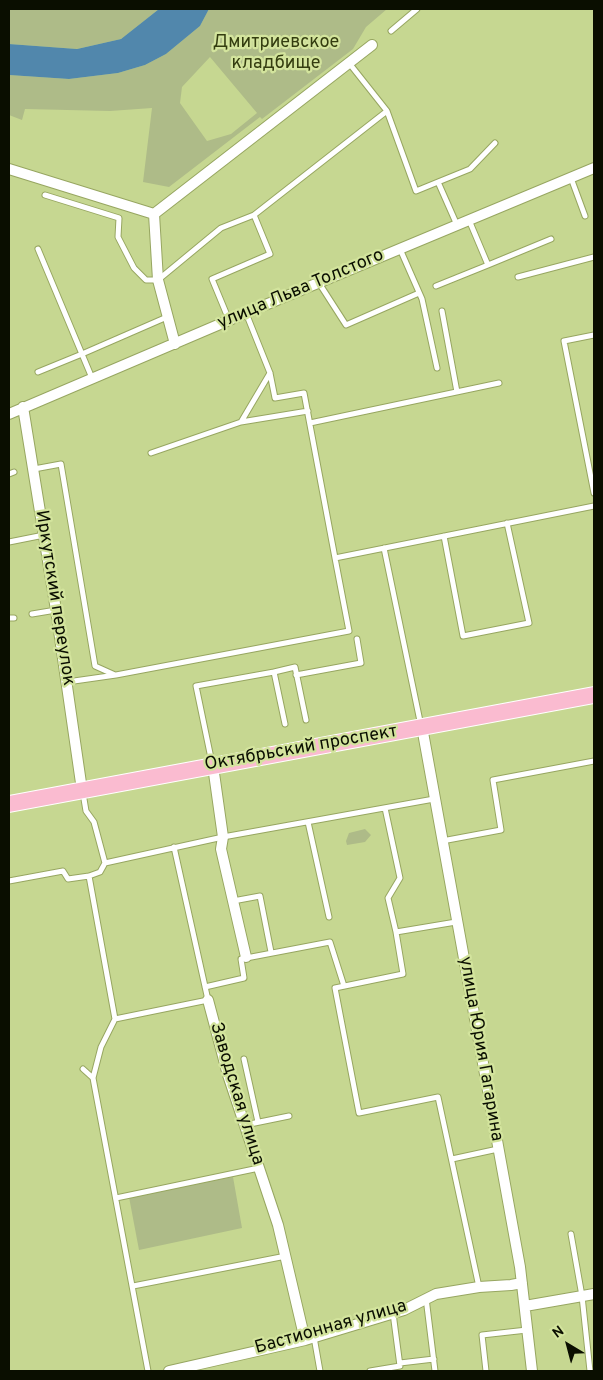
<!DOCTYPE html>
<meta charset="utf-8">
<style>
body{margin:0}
#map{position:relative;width:603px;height:1380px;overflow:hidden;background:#c6d791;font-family:Overpass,sans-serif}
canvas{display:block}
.frame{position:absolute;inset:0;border:10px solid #0a0e00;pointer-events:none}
.north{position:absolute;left:543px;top:1320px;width:50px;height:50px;-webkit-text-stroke:4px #d3e49d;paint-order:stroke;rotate:323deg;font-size:14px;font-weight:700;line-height:20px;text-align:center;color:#0a0e00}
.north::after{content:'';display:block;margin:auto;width:18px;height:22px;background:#0a0e00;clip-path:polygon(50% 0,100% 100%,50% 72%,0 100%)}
</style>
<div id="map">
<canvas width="603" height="1380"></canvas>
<div class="frame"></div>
<div class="north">N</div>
</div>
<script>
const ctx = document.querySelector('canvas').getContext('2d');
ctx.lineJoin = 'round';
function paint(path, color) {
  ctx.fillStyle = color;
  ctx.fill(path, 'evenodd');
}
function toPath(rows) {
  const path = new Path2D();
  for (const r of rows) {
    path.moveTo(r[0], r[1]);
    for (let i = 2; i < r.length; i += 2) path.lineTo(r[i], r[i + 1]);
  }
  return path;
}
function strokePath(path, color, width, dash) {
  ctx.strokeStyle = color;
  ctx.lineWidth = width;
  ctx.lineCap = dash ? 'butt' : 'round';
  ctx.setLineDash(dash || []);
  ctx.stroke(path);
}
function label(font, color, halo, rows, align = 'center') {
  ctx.font = font + ' Overpass,sans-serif';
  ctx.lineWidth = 4.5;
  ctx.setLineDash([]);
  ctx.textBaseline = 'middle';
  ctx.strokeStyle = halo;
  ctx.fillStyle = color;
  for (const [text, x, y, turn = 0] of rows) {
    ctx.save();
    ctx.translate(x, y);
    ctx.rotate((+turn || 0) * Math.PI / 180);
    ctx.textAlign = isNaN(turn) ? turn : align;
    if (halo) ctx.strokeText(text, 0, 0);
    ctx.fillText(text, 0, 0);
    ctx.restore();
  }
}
paint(toPath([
 [9,9,159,9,121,39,77,49,9,44],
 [209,9,387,9,366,27,353,49,262,119,260,117,169,187,143,182,152,108,110,111,25,109,22,120,9,115,9,75,69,79,118,73,145,65,166,54,200,26],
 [210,57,257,113,231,134,207,141,180,103,182,87],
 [365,829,371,835,365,842,347,845,346,841,349,833],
 [233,1177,242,1228,139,1250,129,1197]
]), '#aebb88');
paint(toPath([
 [159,9,209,9,200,26,166,54,145,65,118,73,69,79,9,75,9,44,77,49,121,39]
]), '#5187ac');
const service = toPath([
 [391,31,417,9],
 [387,111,416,191,438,182,457,225],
 [571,178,585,216],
 [438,182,470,169,495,143],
 [45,195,119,218,118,237,134,268,146,280,158,280,221,228,254,215,387,111,349,63],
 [469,220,488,265,551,239],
 [38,249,92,378],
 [400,249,422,299,437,368],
 [518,277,594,257],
 [319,283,346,325,419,293],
 [436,286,488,265],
 [442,311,457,392],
 [246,313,270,373,275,398,304,393,335,558,594,506],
 [229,320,212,279,270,254,254,215],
 [594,335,564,341,594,493],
 [38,372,82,354,167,317],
 [241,422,308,411],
 [310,423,499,383],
 [151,453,241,422,270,373],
 [34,469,61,464,95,666,115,675],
 [9,474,14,472],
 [444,536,463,636,529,623,507,523],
 [9,542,44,535],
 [384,548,421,726],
 [32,614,56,610],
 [9,618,14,618],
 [274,672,295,667,306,720],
 [296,675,361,663,357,639],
 [67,682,116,675,349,631,335,558],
 [212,763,196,686,274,672,285,724],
 [385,808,400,878,388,898,396,932],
 [308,822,329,917],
 [442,841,501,830,493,780,594,761],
 [105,863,223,837,434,799],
 [89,876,115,1019,101,1047,93,1078,148,1371],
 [9,881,63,871,68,879,89,876,100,872,105,863,94,822,86,811,83,793],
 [233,901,260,896,271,952],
 [456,922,396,932,403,974,335,988,359,1113,438,1097,479,1287],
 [205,987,244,978,241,959,330,942,344,986],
 [115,1019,208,1000,174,847],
 [244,1059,258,1122],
 [83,1069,93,1078],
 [245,1125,289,1116],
 [452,1159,498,1149],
 [116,1198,259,1168],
 [571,1234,582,1296,590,1371],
 [133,1286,286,1256],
 [426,1298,435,1371],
 [314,1337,320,1371],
 [400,1363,434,1359],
 [370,1371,400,1366,393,1313],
 [486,1371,482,1335,527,1330]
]);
const minor = toPath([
 [9,169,154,214],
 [154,214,372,45],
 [154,214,158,280,175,344],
 [23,407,56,610,82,790],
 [9,414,246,313,594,168],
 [422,727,520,1267,532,1371],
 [213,766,223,837,221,849,246,957],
 [208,1000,228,1075,278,1225,305,1340],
 [525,1306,594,1294],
 [169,1371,305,1340,404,1310,436,1294,479,1287,511,1285,522,1283]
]);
const primary = toPath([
 [9,804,594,695]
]);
strokePath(service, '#97a661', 7);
strokePath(minor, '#97a661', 12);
strokePath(primary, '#fff', 18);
strokePath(service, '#fff', 5);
strokePath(minor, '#fff', 10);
strokePath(primary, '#fabbd0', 16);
label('18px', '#343d10', '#d3e49d', [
 ["Дмитриевское",276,43],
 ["кладбище",276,64]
]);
label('18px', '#0a0e00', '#d3e49d', [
 ["улица Льва Толстого",301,290,-23],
 ["Иркутский переулок",54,598,81],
 ["Октябрьский проспект",301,749,-10],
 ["улица Юрия Гагарина",480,1049,80],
 ["Заводская улица",236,1094,73],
 ["Бастионная улица",331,1328,-16]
]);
</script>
